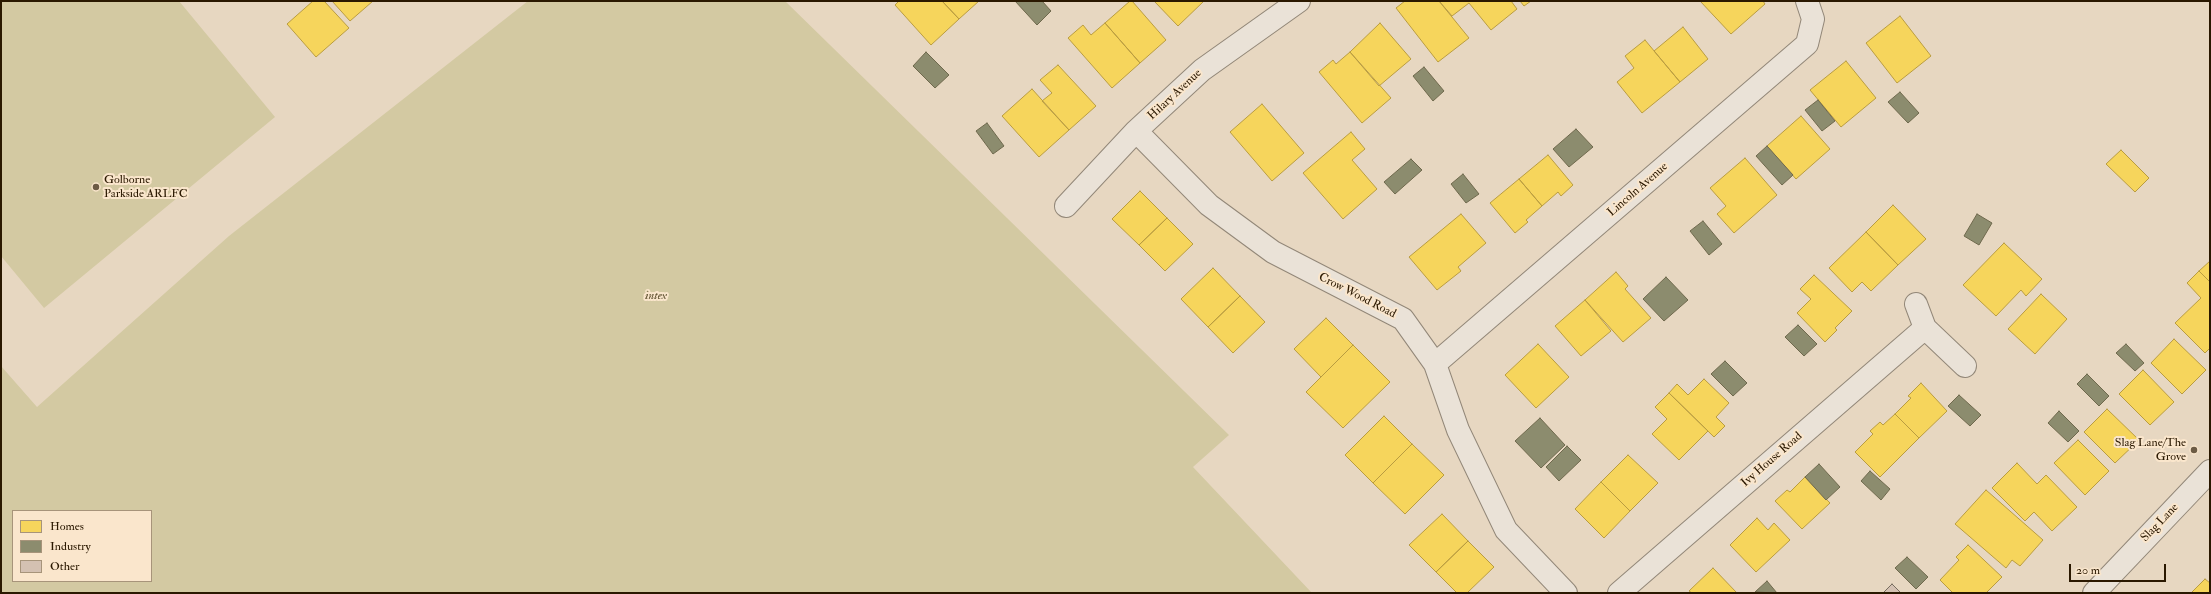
<!DOCTYPE html>
<style>
body{margin:0}
#map{position:relative;width:2211px;height:594px;overflow:hidden;background:#e7d7c1;font-family:"IM FELL Double Pica",serif}
canvas{display:block}
.frame{position:absolute;inset:0;border:2px solid #2a1800;pointer-events:none}
.legend{position:absolute;left:12px;top:510px;width:140px;height:72px;box-sizing:border-box;background:#fae6cc;border:1px solid #a7947a;margin:0;padding:5px 7px;list-style:none;font-size:12px;color:#2a1800}
.legend li{display:flex;align-items:center;gap:8px;height:20px}
.legend b{width:20px;border:1px solid #a7947a}
.scale{position:absolute;left:2069px;top:564px;width:97px;height:18px;box-sizing:border-box;border:2px solid #2a1800;border-top:0;padding-left:5px;font-size:12px;line-height:14px;white-space:nowrap;color:#2a1800;-webkit-text-stroke:3px #fae6cc;paint-order:stroke}
</style>
<div id="map">
<canvas width="2211" height="594"></canvas>
<div class="frame"></div>
<ul class="legend">
<li><b style="height:11px;background:#f6d55c"></b>Homes</li>
<li><b style="height:11px;background:#8c8c6e"></b>Industry</li>
<li><b style="height:11px;background:#d4c1b2"></b>Other</li>
</ul>
<div class="scale">20 m</div>
</div>
<script>
const ctx = document.querySelector('canvas').getContext('2d');
ctx.lineJoin = 'round';
function paint(path, color) {
  ctx.fillStyle = color;
  ctx.fill(path, 'evenodd');
}
function toPath(rows) {
  const path = new Path2D();
  for (const r of rows) {
    path.moveTo(r[0], r[1]);
    for (let i = 2; i < r.length; i += 2) path.lineTo(r[i], r[i + 1]);
  }
  return path;
}
function strokePath(path, color, width, dash) {
  ctx.strokeStyle = color;
  ctx.lineWidth = width;
  ctx.lineCap = dash ? 'butt' : 'round';
  ctx.setLineDash(dash || []);
  ctx.stroke(path);
}
function label(font, color, halo, rows, align = 'center') {
  ctx.font = font + ' "IM FELL Double Pica",serif';
  ctx.lineWidth = 4;
  ctx.setLineDash([]);
  ctx.textBaseline = 'middle';
  ctx.strokeStyle = halo;
  ctx.fillStyle = color;
  for (const [text, x, y, turn = 0] of rows) {
    ctx.save();
    ctx.translate(x, y);
    ctx.rotate((+turn || 0) * Math.PI / 180);
    ctx.textAlign = isNaN(turn) ? turn : align;
    if (halo) ctx.strokeText(text, 0, 0);
    ctx.fillText(text, 0, 0);
    ctx.restore();
  }
}
paint(toPath([
 [1,1,179,1,275,117,44,308,1,256],
 [528,1,785,1,1229,435,1193,467,1312,593,1,593,1,366,37,407,229,236],
 [13,511,151,511,151,581,13,581]
]), '#d3c9a2');
const homes = toPath([
 [313,1,324,1,349,28,316,57,287,24,313,1],
 [332,1,373,1,350,21,332,1],
 [899,1,942,1,959,19,931,45,895,5,899,1],
 [942,1,979,1,959,19,942,1],
 [1130,1,1132,1,1166,40,1140,63,1105,23,1130,1],
 [1154,1,1204,1,1178,26,1154,1],
 [1405,1,1439,1,1469,38,1438,62,1396,8,1405,1],
 [1439,1,1511,1,1517,9,1491,30,1469,3,1452,16,1439,1],
 [1520,1,1531,1,1524,6,1520,1],
 [1700,1,1763,1,1765,4,1731,34,1700,1],
 [1900,16,1931,56,1897,83,1866,43,1900,16],
 [1105,23,1140,63,1112,88,1068,38,1083,25,1091,35,1105,23],
 [1380,23,1411,59,1379,86,1350,52,1380,23],
 [1683,27,1708,59,1680,82,1654,51,1683,27],
 [1645,40,1680,82,1642,113,1617,82,1634,68,1625,56,1645,40],
 [1350,52,1391,98,1362,123,1319,72,1333,60,1336,64,1350,52],
 [1846,61,1876,98,1841,127,1810,90,1846,61],
 [1058,65,1096,106,1069,130,1042,101,1052,93,1040,80,1058,65],
 [1032,89,1069,130,1039,157,1002,116,1032,89],
 [1262,104,1304,153,1272,181,1230,132,1262,104],
 [1801,116,1830,149,1796,179,1767,146,1801,116],
 [1351,132,1365,149,1352,160,1377,189,1343,219,1303,173,1351,132],
 [2121,150,2149,178,2135,192,2106,164,2121,150],
 [1548,155,1573,185,1561,196,1558,192,1542,206,1519,179,1548,155],
 [1745,158,1777,195,1734,233,1717,214,1726,206,1710,188,1745,158],
 [1519,179,1542,206,1526,220,1528,222,1515,233,1490,203,1519,179],
 [1140,191,1167,218,1139,245,1112,219,1140,191],
 [1893,205,1926,239,1898,265,1866,232,1893,205],
 [1461,214,1486,243,1458,267,1461,271,1437,290,1409,257,1461,214],
 [1167,218,1193,244,1165,271,1139,245,1167,218],
 [1866,232,1898,265,1871,291,1862,282,1852,292,1829,268,1866,232],
 [2004,243,2042,279,2026,296,2021,290,1996,316,1963,285,2004,243],
 [2210,261,2210,282,2199,271,2210,261],
 [1213,268,1240,296,1208,327,1181,299,1213,268],
 [2199,271,2210,282,2210,348,2205,353,2175,323,2201,298,2187,283,2199,271],
 [1616,272,1628,286,1625,289,1651,318,1623,342,1585,300,1616,272],
 [1814,275,1852,311,1835,328,1837,330,1825,342,1797,313,1811,299,1800,289,1814,275],
 [2041,294,2067,319,2035,354,2008,329,2041,294],
 [1240,296,1265,322,1233,353,1208,327,1240,296],
 [1585,300,1611,331,1581,356,1555,326,1585,300],
 [1326,318,1353,345,1321,377,1294,349,1326,318],
 [2174,339,2206,370,2182,394,2151,363,2174,339],
 [1538,344,1569,377,1536,408,1505,375,1538,344],
 [1353,345,1390,382,1343,428,1306,392,1353,345],
 [2143,370,2174,402,2150,425,2119,394,2143,370],
 [1704,379,1729,403,1716,417,1725,426,1714,437,1669,393,1677,384,1688,395,1704,379],
 [1921,383,1947,411,1919,438,1895,414,1911,398,1908,396,1921,383],
 [1669,393,1708,431,1679,460,1652,434,1667,419,1655,407,1669,393],
 [2107,409,2139,440,2115,463,2084,432,2107,409],
 [1895,414,1919,438,1880,477,1855,452,1873,434,1870,431,1880,422,1883,425,1895,414],
 [1384,416,1412,444,1373,483,1345,455,1384,416],
 [2078,440,2109,471,2085,495,2054,463,2078,440],
 [1412,444,1444,475,1405,514,1373,483,1412,444],
 [1628,455,1658,483,1630,511,1601,482,1628,455],
 [2017,463,2037,484,2046,475,2077,507,2052,531,2034,512,2025,521,1992,488,2017,463],
 [1805,477,1830,503,1802,529,1775,501,1787,490,1790,492,1805,477],
 [1601,482,1630,511,1604,538,1575,509,1601,482],
 [1986,490,2043,540,2020,566,2012,560,2006,568,1955,524,1986,490],
 [1442,514,1468,541,1436,572,1409,545,1442,514],
 [1757,518,1768,530,1774,523,1790,540,1756,572,1730,545,1757,518],
 [1468,541,1494,567,1467,593,1457,593,1436,572,1468,541],
 [1968,545,2002,577,1986,593,1953,593,1940,580,1959,560,1956,557,1968,545],
 [1713,568,1737,593,1692,593,1689,591,1713,568],
 [2205,579,2210,583,2210,593,2191,593,2205,579]
]);
paint(homes, '#f6d55c');
strokePath(homes, '#b99c40', 1);
const industry = toPath([
 [1015,1,1042,1,1051,11,1037,25,1015,1],
 [926,52,949,75,935,88,913,66,926,52],
 [1424,67,1444,91,1433,101,1413,76,1424,67],
 [1900,92,1919,113,1908,123,1888,102,1900,92],
 [1818,100,1835,121,1822,131,1805,110,1818,100],
 [987,123,1004,146,993,154,976,131,987,123],
 [1576,129,1593,147,1569,167,1553,149,1576,129],
 [1767,146,1793,175,1782,185,1756,156,1767,146],
 [1411,159,1422,170,1395,194,1384,182,1411,159],
 [1463,174,1479,194,1466,203,1451,184,1463,174],
 [1977,214,1992,223,1979,245,1964,236,1977,214],
 [1703,221,1722,244,1709,255,1690,231,1703,221],
 [1666,277,1688,300,1664,321,1643,299,1666,277],
 [1798,325,1817,344,1804,356,1785,337,1798,325],
 [2126,344,2144,363,2135,371,2116,353,2126,344],
 [1725,361,1747,383,1733,396,1711,374,1725,361],
 [2087,374,2109,396,2099,406,2077,384,2087,374],
 [1959,395,1981,415,1970,426,1948,406,1959,395],
 [2059,411,2079,431,2068,442,2048,423,2059,411],
 [1540,418,1565,445,1541,468,1515,441,1540,418],
 [1567,446,1581,460,1559,481,1546,467,1567,446],
 [1819,464,1840,487,1826,500,1805,477,1819,464],
 [1870,471,1890,489,1881,500,1861,481,1870,471],
 [1907,557,1928,577,1916,589,1895,568,1907,557],
 [1767,581,1777,593,1755,592,1767,581]
]);
paint(industry, '#8c8c6e');
strokePath(industry, '#6f694d', 1);
const building = toPath([
 [1892,584,1901,593,1883,593,1892,584]
]);
paint(building, '#d4c1b2');
strokePath(building, '#776d5f', 1);
const minor = toPath([
 [1136,131,1209,205,1273,252,1403,319,1435,364,1458,430,1506,530,1566,593],
 [1066,206,1136,131,1202,70,1299,1],
 [1916,304,1925,328,1965,366],
 [1435,364,1807,44,1813,19,1807,1],
 [1619,593,1925,328],
 [2094,593,2210,471]
]);
strokePath(minor, '#928778', 24);
strokePath(minor, '#eae2d7', 22);
for (const [x, y, r, color] of [
 [96,187,4,"#6c5b44"],
 [2194,450,4,"#6c5b44"]
]) {
  const dot = new Path2D();
  dot.arc(x, y, r, 0, 2 * Math.PI);
  ctx.fillStyle = color;
  ctx.fill(dot);
  strokePath(dot, '#fae6cc', 1.5);
}
label('12px', '#2a1800', '#fae6cc', [
 ["Hilary Avenue",1175,95,-43],
 ["Lincoln Avenue",1638,190,-41],
 ["Crow Wood Road",1357,296,27],
 ["Ivy House Road",1772,460,-41],
 ["Slag Lane",2160,523,-46]
]);
label('12px', '#2a1800', '#fae6cc', [
 ["Golborne",104,180],
 ["Parkside ARLFC",104,194],
 ["Slag Lane/The",2186,443,"right"],
 ["Grove",2186,457,"right"]
], 'left');
label('italic 12px', '#584a29', '#fae6cc', [
 ["intex",656,296]
]);
</script>
